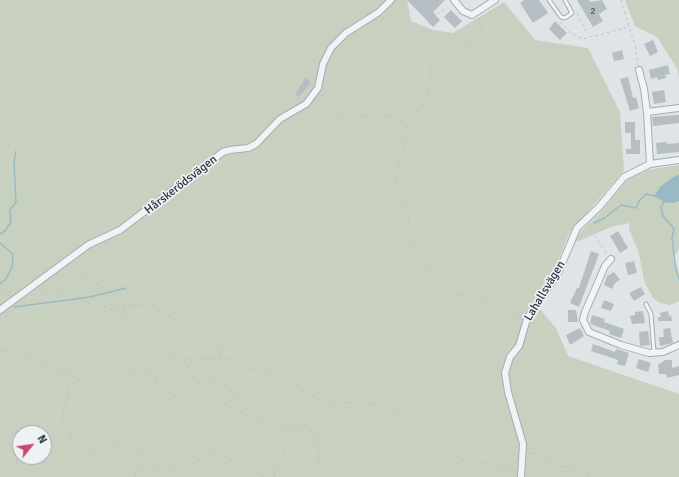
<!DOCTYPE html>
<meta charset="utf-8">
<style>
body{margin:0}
#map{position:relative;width:679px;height:477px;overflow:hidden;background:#dfe4e7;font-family:Signika,sans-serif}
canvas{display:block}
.north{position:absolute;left:12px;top:425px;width:40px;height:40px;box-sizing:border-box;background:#eef2f5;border:1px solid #9fa6ab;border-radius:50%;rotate:60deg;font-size:11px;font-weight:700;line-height:16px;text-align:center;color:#29343d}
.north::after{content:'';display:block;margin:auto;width:14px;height:18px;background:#c64a75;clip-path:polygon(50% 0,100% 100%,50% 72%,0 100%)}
</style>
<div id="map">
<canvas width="679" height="477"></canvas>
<div class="north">N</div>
</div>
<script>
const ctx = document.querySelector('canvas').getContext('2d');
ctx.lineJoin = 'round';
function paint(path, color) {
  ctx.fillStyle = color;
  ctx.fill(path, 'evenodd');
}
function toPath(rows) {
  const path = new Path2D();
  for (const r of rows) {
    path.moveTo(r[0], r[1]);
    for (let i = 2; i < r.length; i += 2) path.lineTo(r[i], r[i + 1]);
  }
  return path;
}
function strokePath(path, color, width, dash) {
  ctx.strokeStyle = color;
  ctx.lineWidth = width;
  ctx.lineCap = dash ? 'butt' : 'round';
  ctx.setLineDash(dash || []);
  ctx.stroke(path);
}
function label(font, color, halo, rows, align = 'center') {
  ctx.font = font + ' Signika,sans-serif';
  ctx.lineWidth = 3.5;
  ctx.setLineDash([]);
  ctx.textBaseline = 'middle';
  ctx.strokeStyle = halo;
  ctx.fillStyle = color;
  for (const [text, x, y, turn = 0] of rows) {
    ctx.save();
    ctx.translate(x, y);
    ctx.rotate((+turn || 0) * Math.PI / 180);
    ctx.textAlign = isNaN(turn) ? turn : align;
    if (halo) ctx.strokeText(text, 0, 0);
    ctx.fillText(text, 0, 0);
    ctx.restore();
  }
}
paint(toPath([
 [0,0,407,0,411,21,433,30,453,33,504,2,535,40,588,48,620,112,624,171,570,232,553,273,533,301,556,328,568,356,679,394,679,477,0,477],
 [20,433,44,433,44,457,20,457],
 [625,0,679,0,679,77,677,68,657,37,635,26],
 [679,165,679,250,673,256,679,282,679,301,670,305,660,303,653,298,644,281,639,253,629,229,629,223,611,227,574,243,579,233,598,215,627,180,647,170]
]), '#c8d1c0');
paint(toPath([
 [679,175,679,201,674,203,664,202,654,196,660,187,673,177]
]), '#9bb8c5');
strokePath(toPath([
 [664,202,661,207,663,216,674,229,672,238,675,263,679,280],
 [594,223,603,219,621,205,636,208,639,201,646,194,654,196],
 [0,234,5,231,11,222,10,210,16,202,14,163,16,151],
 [0,243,13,254,12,267,6,279,0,284],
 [14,307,90,297,126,288]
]), '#9bb8c5', 1.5);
paint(toPath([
 [407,0,445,0,433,12,440,20,433,27],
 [524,0,539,0,548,13,533,23,520,3],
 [577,0,589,0,590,2,602,0,607,9,599,14,603,21,593,27],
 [451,10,462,21,455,28,444,17],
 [555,21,567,33,560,40,549,29],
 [653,40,658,52,650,56,644,44],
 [622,50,624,59,614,61,612,53],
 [668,65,670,74,665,75,666,78,658,80,657,77,651,79,649,70],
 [306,77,311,82,299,97,295,94],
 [628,77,633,98,636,97,639,108,630,111,620,79],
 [664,90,666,102,654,104,652,92],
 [679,115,679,123,653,126,652,117],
 [625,122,635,122,635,140,640,140,640,154,626,154,626,149,631,149,631,133,625,133],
 [667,142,667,144,679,143,679,152,657,154,656,143],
 [618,231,628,248,620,253,610,236],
 [591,251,599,254,579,307,570,303,577,288,579,288],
 [634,261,637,273,628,275,625,263],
 [614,272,620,280,615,283,612,289,604,285,607,276],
 [641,287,645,294,634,301,629,293],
 [604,300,614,304,611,311,601,308],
 [568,310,576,310,578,322,568,322],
 [643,311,645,323,632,324,630,316,635,315,635,312],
 [668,311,669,316,671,315,672,321,658,321,658,317,661,317,660,313],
 [592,315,605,319,604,322,624,329,621,338,609,334,610,331,590,324,592,323,590,323],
 [580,328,584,336,570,345,566,335],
 [670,328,673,343,660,346,659,337,664,337,663,329],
 [648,331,650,345,640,346,639,332],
 [593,344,615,352,616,349,629,353,625,366,617,364,618,360,591,351],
 [639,359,651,363,648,372,636,368],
 [665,360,672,360,672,368,679,366,679,375,667,378,666,374,659,374,658,365]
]), '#b6bec4');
const lane = toPath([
 [549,0,561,17,565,18,572,13,565,0],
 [646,304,651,314,654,352]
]);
const street = toPath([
 [454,0,463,11,472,15,495,0],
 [639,70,644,89,647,112,650,164],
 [647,112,679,108],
 [611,259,605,266,585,312,583,320,589,332,621,345,649,353,663,352,679,345],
 [0,310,88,245,120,230,223,152,230,150,248,148,256,144,280,119,306,104,318,88,323,64,331,48,346,33,379,12,391,0],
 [521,477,523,444,508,392,505,373,510,357,519,346,527,319,558,273,577,228,599,207,624,177,650,164,679,160]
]);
strokePath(lane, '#a5acb1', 5);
strokePath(street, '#a5acb1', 8);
strokePath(toPath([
 [424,0,438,14,445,9],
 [621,0,636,49,638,65],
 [577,13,586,31],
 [560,22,571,34,583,39,629,27],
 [317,99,334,112,341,115,399,117,407,131,404,149,399,160,395,184,408,217,412,242,421,258,441,285,455,294,497,304,510,310,521,319],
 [402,121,421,108,428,97,431,66,442,54,454,46,466,46,477,39,482,31,478,18],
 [588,225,607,254],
 [76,262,87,278,111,292,126,314,149,335,152,340,158,343,169,354,177,355,183,360,197,382,216,394,222,403,240,412,277,425,296,428,306,425,332,405,343,402,374,404,400,411,428,423,439,432,459,459,515,469],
 [40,289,45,292,54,293,69,288,94,307,105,306,132,320],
 [0,291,10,296],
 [111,309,138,304,150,305,193,330,215,340,223,350,218,362,211,373,211,380,228,387,251,415],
 [0,349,35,359,70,374,81,382,91,384,98,385,112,375,120,376,145,369,157,377,156,383,174,396,187,399,195,408,202,426,214,430,245,447,268,477],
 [183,360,220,358,232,360,249,368,268,370,287,379,309,395,330,404],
 [70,374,68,391,63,413,63,421,69,431,73,443,78,448,92,452,105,448,114,442,124,440,135,447,151,468,162,471,195,462,210,453,218,452,250,473,266,477],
 [303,427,313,432,319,449,318,467,310,477],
 [0,436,13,448,21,477],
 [528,453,539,454,560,467,578,466,589,477],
 [135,477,143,462],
 [274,477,286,447,296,429]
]), '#bdc2c6', 1, [3, 3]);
strokePath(lane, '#f1f4f6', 3);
strokePath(street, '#f1f4f6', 6);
label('10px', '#4c565f', null, [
 ["2",593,11]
]);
label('12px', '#29343d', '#eef2f5', [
 ["Hårskerödsvägen",181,185,-38],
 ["Lahallsvägen",545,291,-59]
]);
</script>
